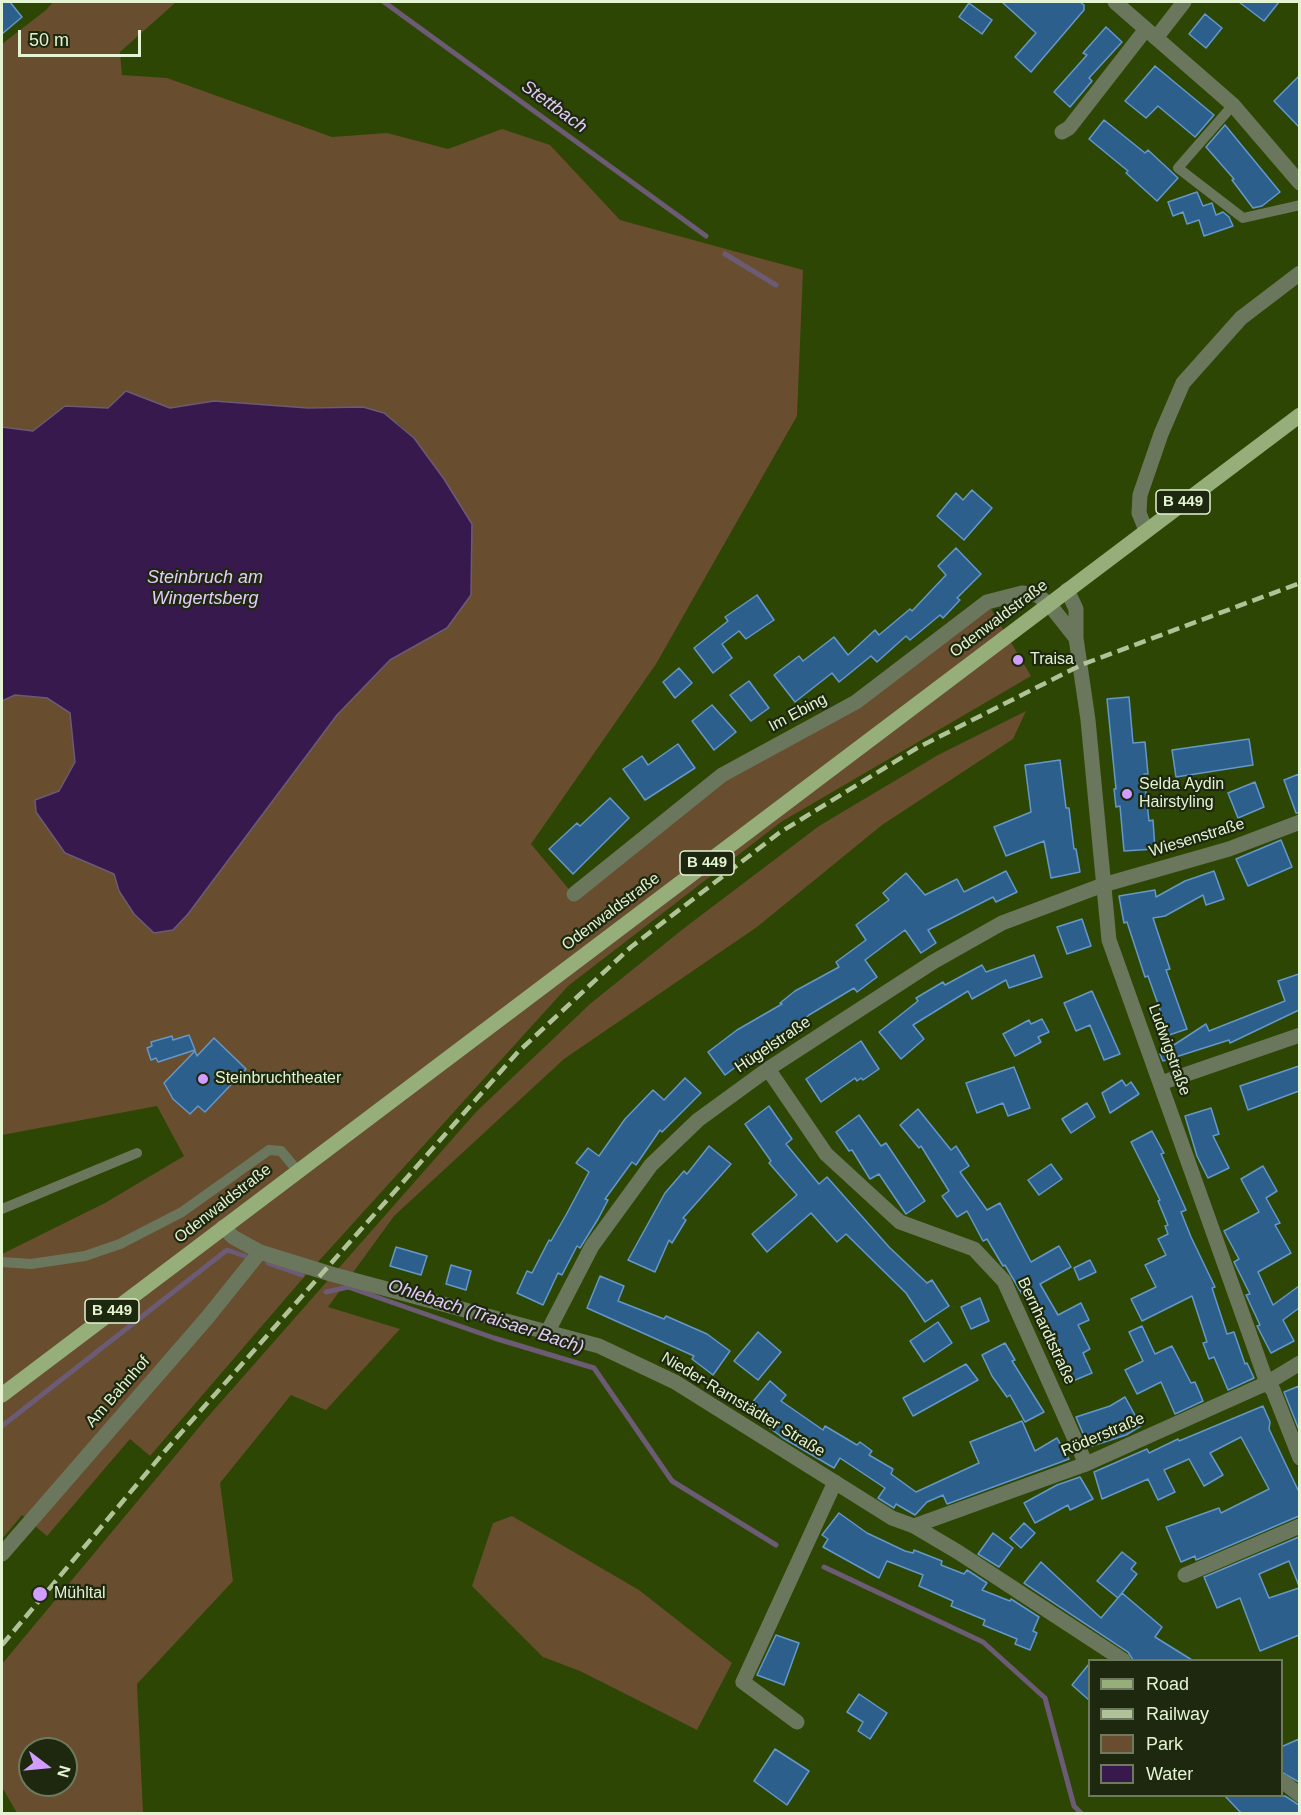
<!DOCTYPE html>
<meta charset="utf-8">
<style>
body{margin:0}
#map{position:relative;width:1301px;height:1815px;overflow:hidden;background:#2e4603;font-family:Arial,sans-serif}
canvas{display:block}
.frame{position:absolute;inset:0;border:3px solid #e4f4d3;pointer-events:none}
.legend{position:absolute;left:1088px;top:1659px;width:195px;height:138px;box-sizing:border-box;background:#1d280f;border:2px solid #6d7a5d;margin:0;padding:8px 10px;list-style:none;font-size:18px;color:#e4f4d3}
.legend li{display:flex;align-items:center;gap:12px;height:30px}
.legend b{width:30px;border:2px solid #6d7a5d}
.north{position:absolute;left:18px;top:1737px;width:60px;height:60px;box-sizing:border-box;background:#1d280f;border:2px solid #6d7a5d;border-radius:50%;rotate:106deg;font-size:16px;font-weight:700;line-height:24px;text-align:center;color:#e4f4d3}
.north::after{content:'';display:block;margin:auto;width:21px;height:27px;background:#d19dfe;clip-path:polygon(50% 0,100% 100%,50% 72%,0 100%)}
.scale{position:absolute;left:18px;top:30px;width:123px;height:27px;box-sizing:border-box;border:3px solid #e4f4d3;border-top:0;padding-left:8px;font-size:18px;line-height:21px;white-space:nowrap;color:#e4f4d3;-webkit-text-stroke:4px #1d280f;paint-order:stroke}
</style>
<div id="map">
<canvas width="1301" height="1815"></canvas>
<div class="frame"></div>
<ul class="legend">
<li><b style="height:8px;background:#96af7a"></b>Road</li>
<li><b style="height:8px;background:#b0c297"></b>Railway</li>
<li><b style="height:16px;background:#684d2f"></b>Park</li>
<li><b style="height:16px;background:#37194d"></b>Water</li>
</ul>
<div class="north">N</div>
<div class="scale">50 m</div>
</div>
<script>
const ctx = document.querySelector('canvas').getContext('2d');
ctx.lineJoin = 'round';
function paint(path, color) {
  ctx.fillStyle = color;
  ctx.fill(path, 'evenodd');
}
function toPath(rows) {
  const path = new Path2D();
  for (const r of rows) {
    path.moveTo(r[0], r[1]);
    for (let i = 2; i < r.length; i += 2) path.lineTo(r[i], r[i + 1]);
  }
  return path;
}
function strokePath(path, color, width, dash) {
  ctx.strokeStyle = color;
  ctx.lineWidth = width;
  ctx.lineCap = dash ? 'butt' : 'round';
  ctx.setLineDash(dash || []);
  ctx.stroke(path);
}
function label(font, color, halo, rows, align = 'center') {
  ctx.font = font + ' Arial,sans-serif';
  ctx.lineWidth = 4.5;
  ctx.setLineDash([]);
  ctx.textBaseline = 'middle';
  ctx.strokeStyle = halo;
  ctx.fillStyle = color;
  for (const [text, x, y, turn = 0] of rows) {
    ctx.save();
    ctx.translate(x, y);
    ctx.rotate((+turn || 0) * Math.PI / 180);
    ctx.textAlign = isNaN(turn) ? turn : align;
    if (halo) ctx.strokeText(text, 0, 0);
    ctx.fillText(text, 0, 0);
    ctx.restore();
  }
}
paint(toPath([
 [53,2,188,2,175,3,120,52,122,75,167,78,332,137,387,133,448,149,502,129,550,145,620,220,803,270,797,416,656,664,531,844,573,894,722,775,856,702,987,602,1031,676,781,822,568,986,298,1284,150,1456,130,1439,47,1536,22,1515,2,1539,2,1254,105,1203,184,1156,157,1106,2,1135,2,701,15,695,47,698,70,713,75,762,59,791,35,800,65,853,114,874,119,891,173,930,337,715,390,660,447,628,444,479,414,438,399,424,363,407,308,408,214,401,170,408,126,391,108,408,65,406,33,431,2,427,2,44,46,10],
 [1026,711,1013,739,882,825,757,927,564,1059,394,1216,328,1307,400,1329,326,1410,291,1395,220,1483,233,1581,137,1684,143,1813,17,1813,2,1787,2,1664,205,1420,477,1111,590,1004,683,929,819,826,938,755],
 [30,1749,66,1749,66,1785,30,1785],
 [512,1516,639,1590,732,1663,697,1730,580,1671,543,1657,472,1586,493,1523]
]), '#684d2f');
const water = toPath([
 [126,391,170,408,214,401,308,408,363,407,384,413,414,438,444,479,472,524,471,595,447,628,390,660,337,715,188,914,173,930,154,933,134,914,119,891,114,874,65,853,36,812,35,800,59,791,75,762,70,713,47,698,15,695,2,701,2,427,33,431,65,406,108,408,126,391]
]);
paint(water, '#37194d');
strokePath(water, '#6b5b75', 1.5);
strokePath(toPath([
 [384,2,706,236],
 [725,254,776,285],
 [268,1263,302,1275],
 [326,1292,348,1287,494,1338,594,1368,672,1481,776,1545],
 [2,1426,227,1250,245,1256],
 [824,1567,983,1642,1045,1698,1074,1806,1082,1814]
]), '#6b5b75', 5);
const building = toPath([
 [2,2,10,2,22,17,2,34,2,2],
 [1002,2,1080,2,1084,5,1084,10,1031,72,1015,57,1036,33,1002,2],
 [1239,2,1279,2,1264,21,1239,2],
 [969,3,992,20,982,34,959,17,969,3],
 [1205,14,1222,28,1206,48,1189,34,1205,14],
 [1106,27,1122,42,1089,78,1092,81,1070,107,1054,92,1087,55,1083,53,1106,27],
 [1155,66,1214,115,1195,137,1158,106,1146,118,1125,101,1155,66],
 [1299,76,1299,127,1274,101,1299,76],
 [1104,120,1145,153,1148,150,1178,178,1157,201,1126,173,1128,171,1089,139,1104,120],
 [1225,125,1280,192,1262,206,1253,208,1232,180,1234,179,1206,147,1225,125],
 [1197,192,1203,206,1212,203,1216,215,1223,212,1229,217,1233,226,1204,236,1199,220,1187,224,1183,212,1173,216,1168,202,1197,192],
 [972,490,992,508,964,540,937,516,956,493,963,500,972,490],
 [956,548,981,574,957,598,960,600,943,618,940,615,910,640,906,636,877,662,871,656,839,682,832,673,795,702,774,675,799,656,803,661,834,637,848,655,875,630,879,635,910,609,912,611,946,575,938,566,956,548],
 [757,595,774,620,746,639,739,631,722,644,732,658,713,673,694,648,728,621,725,617,757,595],
 [679,668,692,683,675,698,663,682,679,668],
 [749,681,769,708,751,721,730,695,749,681],
 [1129,697,1133,743,1145,742,1148,774,1144,774,1149,821,1153,820,1155,849,1124,851,1120,806,1116,807,1114,789,1116,789,1107,699,1129,697],
 [712,705,736,732,714,750,692,721,712,705],
 [1249,739,1253,765,1176,777,1172,750,1249,739],
 [678,744,695,768,645,800,623,769,642,756,648,765,678,744],
 [1060,760,1066,808,1069,808,1074,849,1076,849,1080,872,1051,878,1044,841,1006,856,994,827,1031,812,1025,765,1060,760],
 [1299,774,1299,813,1296,813,1284,780,1299,774],
 [1255,782,1264,807,1238,818,1228,793,1255,782],
 [610,798,629,818,573,874,549,849,577,823,580,826,610,798],
 [1281,840,1292,867,1248,886,1236,859,1281,840],
 [1006,871,1017,892,996,902,993,897,928,930,936,943,921,953,905,930,865,960,877,977,857,992,854,988,809,1015,785,1036,767,1047,766,1044,725,1075,708,1052,737,1030,782,1004,780,1003,795,991,839,967,836,962,866,940,856,925,889,900,883,893,906,873,925,895,957,879,964,892,1006,871],
 [1214,871,1224,899,1206,905,1203,895,1165,916,1153,918,1170,969,1166,970,1187,1029,1169,1035,1148,976,1145,977,1127,922,1124,923,1119,896,1155,890,1156,897,1185,881,1214,871],
 [1082,919,1091,946,1067,954,1057,927,1082,919],
 [1034,955,1042,977,1009,988,1006,980,972,999,968,991,913,1025,924,1039,901,1059,879,1032,918,1001,916,998,943,982,945,985,982,965,986,972,1034,955],
 [1299,974,1299,1010,1230,1043,1229,1040,1163,1061,1160,1054,1206,1024,1209,1031,1285,1001,1278,981,1299,974],
 [1092,991,1120,1054,1104,1060,1090,1025,1076,1031,1064,1003,1092,991],
 [1042,1019,1049,1032,1038,1037,1041,1042,1015,1056,1003,1034,1029,1020,1031,1024,1042,1019],
 [189,1035,195,1050,158,1062,156,1058,151,1060,147,1048,152,1046,151,1042,172,1036,173,1040,189,1035],
 [214,1038,246,1069,205,1112,198,1106,190,1114,173,1099,164,1083,195,1051,197,1056,214,1038],
 [861,1041,879,1069,863,1080,861,1078,857,1081,855,1078,821,1102,806,1079,861,1041],
 [1299,1066,1299,1091,1248,1110,1240,1086,1299,1066],
 [1014,1067,1030,1108,1008,1116,1003,1103,977,1113,966,1083,1014,1067],
 [685,1078,701,1093,662,1132,660,1130,636,1165,632,1162,605,1199,608,1200,598,1219,580,1248,577,1246,562,1275,558,1273,543,1305,517,1293,527,1271,532,1273,549,1240,551,1241,566,1215,589,1172,576,1163,588,1148,599,1156,625,1119,653,1090,664,1100,685,1078],
 [1122,1080,1126,1086,1131,1082,1139,1094,1110,1113,1102,1093,1122,1080],
 [1087,1103,1095,1117,1071,1133,1062,1119,1087,1103],
 [769,1106,792,1139,786,1144,819,1184,827,1177,889,1247,927,1283,932,1280,949,1306,925,1322,906,1293,846,1234,837,1242,811,1213,767,1252,752,1234,797,1195,769,1163,771,1161,745,1124,769,1106],
 [1211,1108,1219,1134,1213,1136,1229,1168,1208,1178,1197,1156,1185,1116,1211,1108],
 [918,1109,951,1150,956,1146,969,1166,960,1172,987,1210,1000,1203,1031,1262,1059,1246,1071,1267,1040,1284,1058,1315,1081,1303,1089,1320,1078,1325,1090,1349,1083,1353,1092,1373,1068,1383,1040,1317,1022,1294,1005,1265,1003,1266,987,1239,983,1241,967,1211,957,1217,942,1196,949,1191,921,1146,919,1148,900,1125,918,1109],
 [859,1115,881,1146,886,1143,925,1201,906,1214,879,1174,870,1179,852,1150,849,1151,836,1132,859,1115],
 [1152,1131,1164,1153,1161,1154,1186,1210,1181,1212,1191,1237,1215,1287,1212,1288,1227,1334,1234,1332,1245,1364,1247,1363,1254,1378,1228,1390,1214,1357,1209,1359,1203,1343,1207,1342,1192,1296,1142,1321,1131,1299,1156,1287,1145,1265,1166,1255,1158,1239,1168,1234,1165,1226,1168,1225,1158,1201,1160,1200,1131,1142,1152,1131],
 [709,1146,731,1164,683,1218,686,1220,672,1243,669,1240,655,1272,628,1260,665,1193,684,1171,687,1174,709,1146],
 [1051,1164,1062,1179,1039,1195,1028,1180,1051,1164],
 [1263,1166,1277,1191,1266,1198,1280,1223,1275,1225,1291,1253,1258,1272,1273,1305,1299,1286,1299,1308,1283,1320,1294,1341,1271,1353,1257,1326,1260,1325,1246,1295,1250,1294,1234,1262,1239,1259,1224,1231,1259,1212,1241,1179,1263,1166],
 [396,1247,427,1256,421,1275,390,1266,396,1247],
 [1090,1260,1096,1272,1079,1280,1074,1268,1090,1260],
 [451,1265,471,1271,466,1290,446,1284,451,1265],
 [600,1276,624,1286,618,1301,664,1319,666,1316,707,1334,730,1351,713,1375,692,1359,694,1356,587,1308,600,1276],
 [980,1298,989,1321,971,1329,961,1307,980,1298],
 [938,1322,952,1343,924,1362,910,1341,938,1322],
 [1142,1326,1155,1354,1172,1346,1191,1383,1195,1382,1203,1401,1175,1414,1161,1382,1137,1394,1125,1370,1143,1361,1129,1332,1142,1326],
 [758,1332,781,1352,758,1380,734,1361,758,1332],
 [1005,1343,1015,1360,1012,1361,1044,1412,1025,1422,1010,1395,1007,1397,992,1376,982,1355,1005,1343],
 [966,1364,978,1380,913,1416,903,1398,966,1364],
 [770,1381,786,1395,781,1401,823,1430,825,1426,857,1445,860,1442,872,1451,869,1455,893,1469,891,1474,916,1492,979,1463,970,1442,1022,1421,1035,1451,1057,1438,1069,1459,947,1504,943,1495,927,1502,915,1515,896,1504,894,1508,878,1498,885,1488,840,1458,834,1468,783,1438,746,1410,770,1381],
 [1299,1386,1299,1430,1284,1392,1299,1386],
 [1125,1397,1141,1426,1126,1435,1089,1447,1076,1417,1110,1406,1125,1397],
 [1263,1406,1270,1422,1269,1429,1299,1492,1299,1516,1196,1560,1195,1556,1181,1562,1166,1527,1219,1508,1221,1513,1269,1489,1241,1437,1210,1453,1223,1475,1204,1486,1189,1459,1164,1470,1175,1492,1158,1500,1148,1479,1102,1499,1094,1472,1147,1449,1149,1453,1178,1439,1179,1441,1263,1406],
 [1080,1477,1093,1499,1070,1510,1068,1505,1035,1523,1024,1503,1057,1485,1080,1477],
 [839,1513,867,1533,905,1551,913,1553,914,1550,942,1561,941,1565,964,1574,967,1570,987,1583,982,1590,1010,1601,1011,1599,1039,1617,1033,1631,1037,1633,1030,1650,1015,1644,1017,1639,983,1625,985,1620,951,1606,953,1601,919,1586,923,1575,887,1561,879,1578,823,1547,828,1539,822,1535,839,1513],
 [1024,1523,1035,1533,1021,1548,1010,1538,1024,1523],
 [993,1533,1013,1548,999,1567,978,1554,993,1533],
 [1299,1537,1299,1586,1289,1561,1259,1574,1269,1598,1299,1588,1299,1635,1260,1651,1240,1598,1217,1608,1204,1577,1299,1537],
 [1122,1552,1136,1563,1131,1569,1137,1574,1118,1598,1097,1581,1122,1552],
 [1041,1562,1101,1618,1122,1593,1162,1627,1155,1637,1192,1660,1133,1660,1128,1652,1024,1583,1041,1562],
 [776,1635,799,1643,784,1685,757,1675,776,1635],
 [1089,1664,1089,1700,1072,1685,1089,1664],
 [859,1694,887,1713,870,1739,858,1731,863,1722,847,1712,859,1694],
 [1299,1739,1299,1782,1281,1772,1281,1747,1299,1739],
 [775,1749,809,1771,787,1805,754,1781,775,1749],
 [1225,1796,1285,1796,1299,1805,1299,1814,1242,1814,1225,1796]
]);
paint(building, '#2d5f8c');
strokePath(building, '#6498c9', 1.5);
strokePath(toPath([
 [1233,105,1178,168,1243,218,1300,205],
 [2,1209,137,1153],
 [2,1262,31,1264,85,1256,120,1244,182,1212,269,1150,281,1151,297,1170]
]), '#6b775d', 10);
strokePath(toPath([
 [1115,2,1233,105,1300,183],
 [1156,38,1184,2],
 [1062,132,1069,128,1146,29],
 [1146,530,1139,513,1140,495,1161,434,1183,383,1241,318,1300,273],
 [1067,590,1076,609,1076,638,1088,720,1109,940,1267,1383,1300,1363],
 [574,894,722,775,856,702,987,602,1022,593,1037,595,1049,604,1076,638],
 [768,1069,826,1154,900,1222,974,1249,1004,1281,1086,1464],
 [1161,1083,1300,1035],
 [548,1331,592,1246,651,1165,698,1120,768,1069,933,962,1002,923,1103,885,1229,849,1300,822],
 [914,1526,958,1552,1123,1660],
 [2,1554,207,1318,260,1252],
 [1185,1575,1300,1526],
 [797,1722,743,1682,835,1482],
 [1282,1781,1300,1795]
]), '#6b775d', 15);
strokePath(toPath([
 [223,1227,233,1237,260,1252,331,1274,599,1346,675,1382,892,1518,914,1526,1086,1464,1267,1383,1273,1390,1300,1458]
]), '#6b775d', 15);
strokePath(toPath([
 [2,1395,1300,415]
]), '#96af7a', 15);
strokePath(toPath([
 [2,1645,165,1451,518,1052,631,947,779,833,917,748,1081,665,1300,583]
]), '#b0c297', 4.5, [12, 6]);
for (const [x, y, r, color] of [
 [1018,660,6,"#d19dfe"],
 [1127,794,6,"#d19dfe"],
 [203,1079,6,"#d19dfe"],
 [40,1594,8,"#d19dfe"]
]) {
  const dot = new Path2D();
  dot.arc(x, y, r, 0, 2 * Math.PI);
  ctx.fillStyle = color;
  ctx.fill(dot);
  strokePath(dot, '#1d280f', 2);
}
for (const [x, y, w] of [
 [1183,502,54],
 [707,863,54],
 [112,1311,54]
]) {
  const box = new Path2D();
  box.roundRect(x - w / 2, y - 12, w, 24, 4.5);
  ctx.fillStyle = '#1d280f';
  ctx.fill(box);
  strokePath(box, '#e4f4d3', 1.5);
}
label('bold 15px', '#e4f4d3', null, [
 ["B 449",1183,502],
 ["B 449",707,863],
 ["B 449",112,1311]
]);
label('16px', '#e4f4d3', '#1d280f', [
 ["Odenwaldstraße",999,619,-37],
 ["Im Ebing",798,713,-28],
 ["Wiesenstraße",1197,838,-17],
 ["Odenwaldstraße",611,912,-37],
 ["Hügelstraße",773,1045,-34],
 ["Ludwigstraße",1169,1050,70],
 ["Odenwaldstraße",223,1204,-38],
 ["Bernhardtstraße",1046,1331,65],
 ["Am Bahnhof",118,1392,-49],
 ["Nieder-Ramstädter Straße",743,1405,31],
 ["Röderstraße",1103,1435,-23]
]);
label('16px', '#e4f4d3', '#1d280f', [
 ["Traisa",1030,660],
 ["Selda Aydin",1139,785],
 ["Hairstyling",1139,803],
 ["Steinbruchtheater",215,1079],
 ["Mühltal",54,1594]
], 'left');
label('italic 18px', '#e4cafd', '#1d280f', [
 ["Stettbach",554,107,36],
 ["Steinbruch am",205,578],
 ["Wingertsberg",205,599],
 ["Ohlebach (Traisaer Bach)",486,1317,18]
]);
</script>
